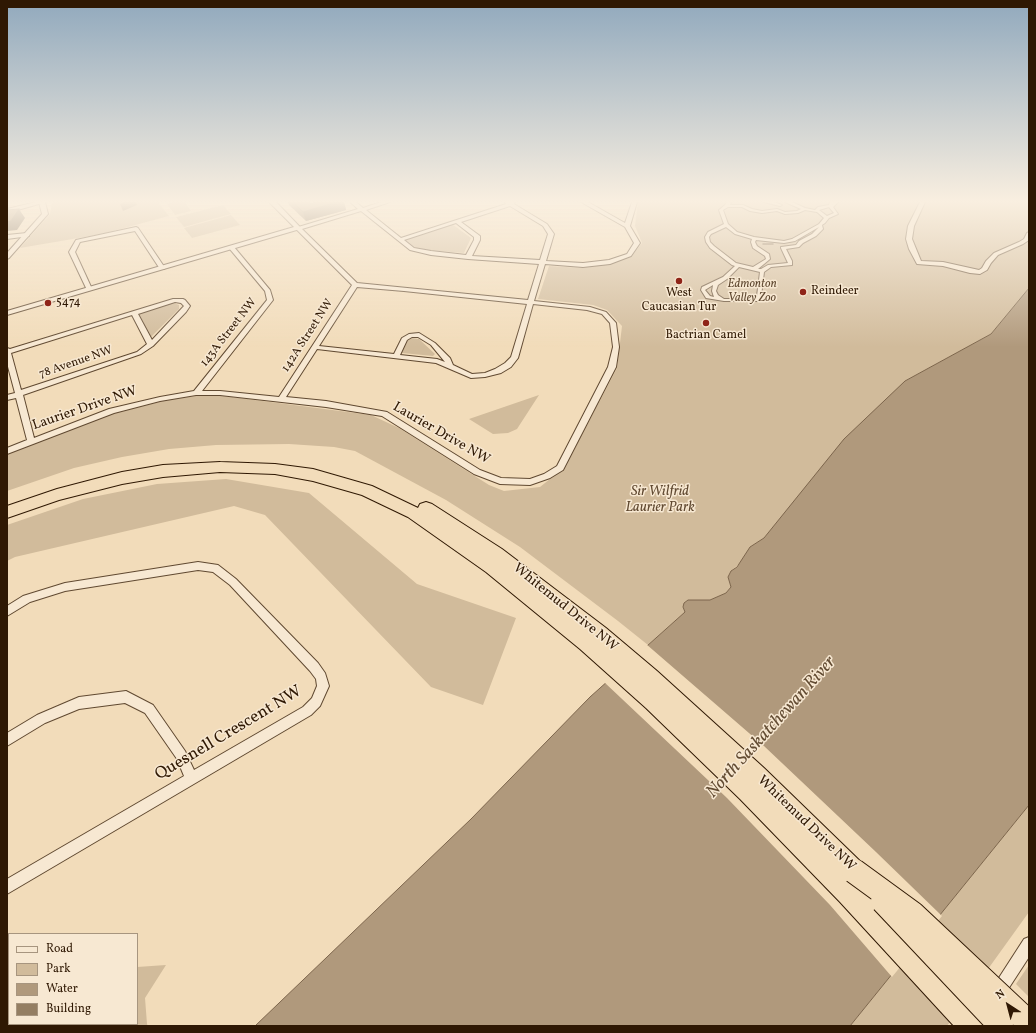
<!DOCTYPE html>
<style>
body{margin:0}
#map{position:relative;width:1036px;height:1033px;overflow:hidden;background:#f2dcba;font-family:Vollkorn,serif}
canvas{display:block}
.frame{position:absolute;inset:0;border:8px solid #2f1803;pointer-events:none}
.legend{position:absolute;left:8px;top:933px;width:130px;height:92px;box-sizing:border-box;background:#f7e8d2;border:1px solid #a7957f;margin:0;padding:5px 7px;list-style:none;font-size:12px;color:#2f1803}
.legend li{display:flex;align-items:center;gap:8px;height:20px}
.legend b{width:20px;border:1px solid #a7957f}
.north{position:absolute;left:988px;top:985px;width:40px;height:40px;-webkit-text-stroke:3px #f7e8d2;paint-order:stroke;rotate:324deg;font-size:11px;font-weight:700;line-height:16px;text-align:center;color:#2f1803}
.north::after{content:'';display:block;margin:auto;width:14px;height:18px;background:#2f1803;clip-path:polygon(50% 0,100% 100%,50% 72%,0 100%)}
</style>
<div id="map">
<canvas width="1036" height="1033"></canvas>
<div class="frame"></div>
<ul class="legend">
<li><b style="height:5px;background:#f7e8d2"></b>Road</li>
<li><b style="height:11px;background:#d1bb9b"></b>Park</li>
<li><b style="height:11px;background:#b0997c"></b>Water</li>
<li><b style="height:11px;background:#947e62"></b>Building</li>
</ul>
<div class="north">N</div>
</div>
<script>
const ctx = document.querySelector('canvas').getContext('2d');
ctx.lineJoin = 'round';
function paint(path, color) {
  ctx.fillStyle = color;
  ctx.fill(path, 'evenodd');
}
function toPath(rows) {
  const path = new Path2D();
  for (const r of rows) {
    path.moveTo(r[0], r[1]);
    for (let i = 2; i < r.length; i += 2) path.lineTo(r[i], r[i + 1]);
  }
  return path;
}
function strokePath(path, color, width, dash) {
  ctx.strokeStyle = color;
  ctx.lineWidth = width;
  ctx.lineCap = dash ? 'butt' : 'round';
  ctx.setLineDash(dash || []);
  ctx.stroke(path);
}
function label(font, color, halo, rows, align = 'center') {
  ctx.font = font + ' Vollkorn,serif';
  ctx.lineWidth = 3;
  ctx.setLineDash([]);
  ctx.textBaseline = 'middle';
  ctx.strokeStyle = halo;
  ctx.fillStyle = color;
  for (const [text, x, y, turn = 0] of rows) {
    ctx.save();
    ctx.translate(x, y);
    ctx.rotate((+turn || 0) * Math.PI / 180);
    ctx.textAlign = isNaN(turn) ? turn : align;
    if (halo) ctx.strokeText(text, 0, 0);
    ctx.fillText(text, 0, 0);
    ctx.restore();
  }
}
paint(toPath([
 [55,202,158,202,169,216,102,234,20,248,50,214,52,203],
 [175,202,185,202,191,211,175,215,167,204],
 [638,202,1029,202,1029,288,991,334,905,381,764,538,750,547,741,562,731,571,728,577,731,587,726,593,710,600,688,600,684,603,683,607,685,612,648,645,618,621,520,547,446,500,355,451,334,447,289,444,216,445,169,449,122,457,74,468,7,491,7,454,101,417,163,401,195,396,224,396,371,415,399,428,489,485,504,491,540,487,565,467,617,368,622,326,607,310,593,305,538,299,549,266,583,268,611,264,631,256,642,243,635,226],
 [223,205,231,214,184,227,176,217],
 [231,215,240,225,192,238,184,228],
 [452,224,471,238,464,253,427,250,413,247,404,240],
 [174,303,179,305,179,309,151,337,138,313],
 [412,338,419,339,435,354,433,356,402,353,404,343],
 [539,395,517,429,508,433,493,434,469,419],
 [226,479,309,493,417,584,516,618,483,705,431,687,265,515,234,506,15,557,7,561,7,525,83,499,157,484],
 [1029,805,1029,912,947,1026,850,1026],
 [166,965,145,998,147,1024,148,1026,7,1026,9,1022,9,1024,137,1024,137,967],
 [1029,965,1029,997,1016,984]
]), '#d1bb9b');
const water = toPath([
 [1029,288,1029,805,850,1026,255,1026,471,819,590,697,685,612,683,607,684,603,688,600,710,600,726,593,731,587,728,577,731,571,737,567,750,547,764,538,844,439,905,381,991,334,1029,288]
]);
paint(water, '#b0997c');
strokePath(water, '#7c654c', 1);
paint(toPath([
 [646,644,764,746,876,852,942,916,892,977,830,905,727,798,604,682]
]), '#f2dcba');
strokePath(toPath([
 [763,244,773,244]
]), '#7c654c', 1.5);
const pedestrian = toPath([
 [727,202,731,202,730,205,743,205,752,209,762,211,777,209,785,212,797,211,801,209,785,202,792,202,805,208,815,210,818,207,829,205,830,202,838,202,833,207,838,214,829,218,825,223,822,225,823,229,816,236,803,243,799,247,786,249,792,261,792,265,771,267,764,272,761,296,758,301,724,301,706,298,701,290,702,287,723,277,735,266,732,265,710,248,706,242,705,237,708,232,724,224,719,210,725,205,727,202],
 [728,207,742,207,750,211,762,213,777,211,785,214,798,213,805,210,817,212,824,218,819,224,792,239,784,241,754,237,737,232,728,224,723,210,728,207],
 [829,207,834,213,827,216,819,210,829,207],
 [726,227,735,234,752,239,751,242,753,248,765,256,766,259,753,267,736,263,714,246,710,242,709,237,711,234,726,227],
 [819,227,812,234,799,241,796,245,781,247,781,248,788,263,768,265,761,269,758,269,770,259,769,254,757,246,755,242,756,240,784,243,795,241,819,227],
 [739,267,760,272,757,296,755,299,724,299,718,295,716,291,718,285,727,279,739,267],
 [713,285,712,291,714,297,710,296,705,290,713,285],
 [764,202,774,202,782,205,780,206,764,202]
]);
const minor = toPath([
 [36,202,46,202,7,213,7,209,36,202],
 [350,202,356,202,363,208,381,202,390,202,366,210,401,238,506,204,505,202,515,202,514,204,547,224,554,234,546,261,583,263,609,260,627,254,634,243,625,227,581,202,588,202,625,223,632,202,637,202,630,226,640,243,631,256,610,264,583,267,545,264,534,301,590,307,606,312,616,323,619,347,616,367,563,470,550,478,530,485,500,484,474,474,382,416,326,407,220,395,196,395,160,401,114,413,7,454,7,448,27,440,16,398,7,400,7,395,15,393,7,363,7,348,10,349,173,299,183,299,185,300,190,306,186,312,153,346,141,354,23,395,34,438,109,409,160,397,194,391,267,300,265,291,229,248,232,246,234,247,270,290,273,300,202,391,220,391,279,397,352,285,295,228,358,209,350,202],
 [510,206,543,226,548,234,540,260,472,256,480,240,480,236,461,222,510,206],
 [361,211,410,250,431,255,468,259,539,264,528,300,357,283,302,229,361,211],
 [456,223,474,237,474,240,466,255,431,251,414,248,404,240,456,223],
 [357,287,404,291,527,304,511,357,505,363,495,369,485,373,472,374,453,365,450,358,435,343,419,333,409,334,402,338,394,354,319,346,357,287],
 [175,302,181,303,184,306,152,340,138,314,175,302],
 [533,304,587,310,602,314,610,323,613,347,608,367,557,466,544,474,530,479,501,478,480,470,387,412,326,401,286,397,317,349,436,363,471,378,485,377,501,373,511,367,518,358,533,304],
 [132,315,147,344,137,352,21,390,11,353,132,315],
 [412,337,418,337,431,345,445,362,437,359,400,355,407,340,412,337],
 [920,202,925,202,914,226,912,239,921,261,943,262,979,270,982,268,986,261,994,253,1019,242,1024,239,1027,233,1029,232,1029,240,1023,244,998,255,991,263,987,270,980,274,970,273,943,266,917,264,909,249,906,239,908,226,920,202],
 [136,227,138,228,165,268,164,269,160,269,135,231,80,242,75,252,92,289,87,290,69,252,76,240,136,227],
 [27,233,29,234,29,236,7,239,7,235,27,233],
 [198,562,218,565,236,579,318,663,325,673,329,686,320,706,311,715,7,894,7,879,184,776,177,759,145,713,125,703,79,709,45,723,7,746,7,733,37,715,79,697,126,691,153,705,185,751,194,770,303,707,312,698,317,686,316,679,310,671,230,585,213,572,198,570,65,591,30,602,7,616,7,606,23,596,65,583,198,562],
 [1029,937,1029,957,1003,997,998,999,993,997,991,992,993,987,1024,939,1029,937]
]);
const tertiary = toPath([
 [39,202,45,202,48,214,9,258,7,259,7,253,42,214,39,202],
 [269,202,276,202,300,227,300,229,7,315,7,311,294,227,269,202]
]);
const motorway = toPath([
 [220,462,275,464,313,469,372,486,418,508,420,504,426,502,432,504,502,549,606,628,657,671,764,768,862,863,866,871,862,879,856,882,983,1016,987,1026,954,1026,840,902,740,799,646,708,580,649,486,572,408,517,362,495,313,481,275,474,220,472,163,477,122,484,59,500,7,518,7,506,57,489,122,472,163,465,220,462]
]);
strokePath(pedestrian, '#604931', 2);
strokePath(minor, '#604931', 2);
strokePath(tertiary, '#604931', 2);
strokePath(motorway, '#2f1803', 2);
paint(pedestrian, '#f7e8d2');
paint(minor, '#f7e8d2');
paint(tertiary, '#f7e8d2');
paint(motorway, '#f2dcba');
const motorwayBridge = toPath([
 [854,871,913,914,1029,1023],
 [883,901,1001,1026]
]);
strokePath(motorwayBridge, '#2f1803', 26, []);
strokePath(motorwayBridge, '#f2dcba', 24);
paint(toPath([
 [288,202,309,202,311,204,315,202,344,202,346,210,306,221,289,205]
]), '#7f6c54');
paint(toPath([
 [124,202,136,202,137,205,123,211,120,204],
 [337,202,344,202,346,210,306,221,303,212],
 [19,209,25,218,17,230,7,231,7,222]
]), '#685845');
const building = toPath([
 [293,202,309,202,311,204,315,202,337,202,303,212,293,202],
 [19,209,11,221,7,222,7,210,19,209]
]);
paint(building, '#947e62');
strokePath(building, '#685845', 1);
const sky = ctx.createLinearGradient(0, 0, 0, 347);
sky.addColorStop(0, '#91a9bd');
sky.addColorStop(0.58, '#f9efe0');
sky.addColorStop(1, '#f9efe000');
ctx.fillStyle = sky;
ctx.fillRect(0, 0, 1036, 347);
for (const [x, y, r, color] of [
 [679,281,4,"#8f2418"],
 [803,292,4,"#8f2418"],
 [48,303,4,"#8f2418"],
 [706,323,4,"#8f2418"]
]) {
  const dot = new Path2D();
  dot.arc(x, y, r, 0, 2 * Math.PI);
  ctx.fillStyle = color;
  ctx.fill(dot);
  strokePath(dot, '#f7e8d2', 1.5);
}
label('italic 12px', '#604931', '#f7e8d2', [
 ["Edmonton",752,285],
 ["Valley Zoo",752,299]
]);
label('12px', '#2f1803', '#f7e8d2', [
 ["Reindeer",811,292],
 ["West",679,294,"center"],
 ["Caucasian Tur",679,308,"center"],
 ["5474",56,303],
 ["Bactrian Camel",706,336,"center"]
], 'left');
label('12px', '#2f1803', '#f7e8d2', [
 ["143A Street NW",229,333,-52],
 ["142A Street NW",308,336,-57],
 ["78 Avenue NW",76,363,-19]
]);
label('14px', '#2f1803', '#f7e8d2', [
 ["Laurier Drive NW",85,409,-19],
 ["Laurier Drive NW",441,434,30],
 ["Whitemud Drive NW",565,608,39],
 ["Whitemud Drive NW",806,824,44]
]);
label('italic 14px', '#604931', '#f7e8d2', [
 ["Sir Wilfrid",660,492],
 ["Laurier Park",660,508]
]);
label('17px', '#2f1803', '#f7e8d2', [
 ["Quesnell Crescent NW",229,734,-31]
]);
label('italic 18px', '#634c33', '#f7e8d2', [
 ["North Saskatchewan River",772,728,-48]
]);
</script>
